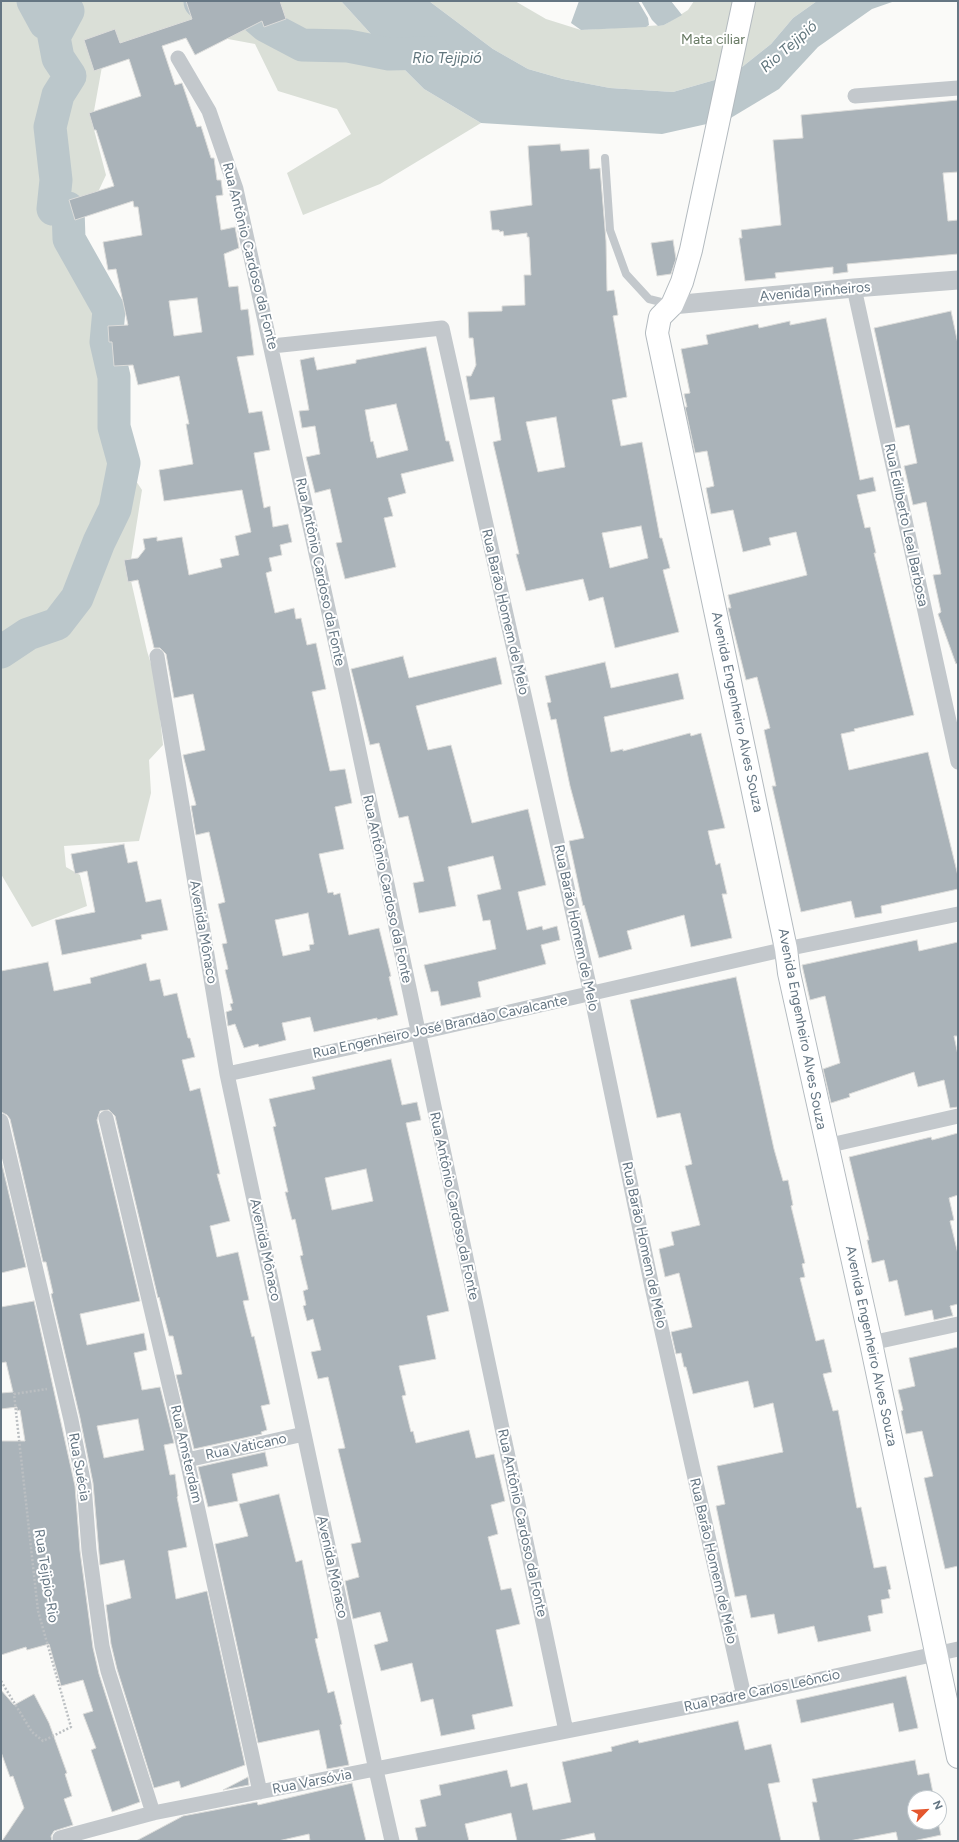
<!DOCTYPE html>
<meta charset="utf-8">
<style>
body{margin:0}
#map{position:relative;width:959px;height:1842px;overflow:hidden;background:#fafaf8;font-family:Figtree,sans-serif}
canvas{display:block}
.frame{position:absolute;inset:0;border:2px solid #657683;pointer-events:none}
.north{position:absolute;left:907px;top:1790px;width:40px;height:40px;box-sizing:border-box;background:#fff;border:1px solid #c1c8cd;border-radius:50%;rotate:65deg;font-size:11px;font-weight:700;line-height:16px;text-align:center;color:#657683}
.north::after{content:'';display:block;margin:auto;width:14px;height:18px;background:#e4572e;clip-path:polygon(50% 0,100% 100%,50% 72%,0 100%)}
</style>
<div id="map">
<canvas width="959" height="1842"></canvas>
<div class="frame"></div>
<div class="north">N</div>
</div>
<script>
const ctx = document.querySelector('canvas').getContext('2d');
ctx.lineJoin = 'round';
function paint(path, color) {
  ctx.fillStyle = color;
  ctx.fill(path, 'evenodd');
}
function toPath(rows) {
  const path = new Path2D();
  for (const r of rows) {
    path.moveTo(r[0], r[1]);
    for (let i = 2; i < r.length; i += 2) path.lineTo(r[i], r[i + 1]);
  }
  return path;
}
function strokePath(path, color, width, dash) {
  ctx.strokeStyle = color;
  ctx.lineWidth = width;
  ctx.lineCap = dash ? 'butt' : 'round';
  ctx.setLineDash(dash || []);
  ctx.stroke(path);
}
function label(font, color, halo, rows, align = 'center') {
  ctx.font = font + ' Figtree,sans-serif';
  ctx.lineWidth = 4;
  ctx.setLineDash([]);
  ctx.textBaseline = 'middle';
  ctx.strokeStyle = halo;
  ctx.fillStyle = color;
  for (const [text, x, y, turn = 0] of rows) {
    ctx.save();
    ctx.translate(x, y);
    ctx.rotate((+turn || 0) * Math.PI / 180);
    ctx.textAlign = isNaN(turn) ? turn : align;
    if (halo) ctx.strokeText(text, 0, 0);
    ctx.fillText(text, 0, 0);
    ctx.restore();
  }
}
paint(toPath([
 [1,1,341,1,389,54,424,89,481,123,380,184,303,215,287,173,351,134,337,109,278,91,255,44,201,34,103,61,92,122,106,175,99,190,68,208,69,239,109,310,106,341,114,377,114,427,124,463,142,490,129,572,147,651,156,680,163,745,149,760,151,793,139,841,64,846,66,867,80,875,87,906,32,927,1,874],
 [429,1,515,1,546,19,581,30,664,25,688,10,694,1,817,1,793,18,771,44,732,75,673,92,610,88,563,79,528,69,493,49]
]), '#dadfd7');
paint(toPath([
 [341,1,429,1,493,49,528,69,563,79,610,88,673,92,732,75,771,44,793,18,817,1,895,1,872,9,818,47,779,89,729,119,662,134,481,123,424,89,389,54],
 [579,1,638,1,648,18,649,25,646,27,581,30,571,23],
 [641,1,671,1,682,15,664,25,658,26,652,20]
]), '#bbc7cb');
strokePath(toPath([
 [200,1,200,2,234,2,245,8,266,26,302,45,348,46,389,54,434,53],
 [1,652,28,634,57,624,77,598,99,542,115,509,124,463,114,427,114,377,106,342,109,310,69,239,68,208,53,209,56,180,50,127,58,95,70,76,58,58,54,37,68,11,45,23,33,1]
]), '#bbc7cb', 33);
const building = toPath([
 [186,1,280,1,286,19,264,27,262,21,195,55,186,38,162,46,175,85,182,83,197,127,201,126,211,158,214,158,217,180,221,180,223,195,216,196,221,230,235,227,239,248,224,254,229,287,238,286,241,310,248,309,254,355,237,357,249,413,262,411,270,450,254,453,264,508,270,506,273,527,288,524,292,542,280,545,282,555,269,558,272,571,266,573,275,613,294,608,296,619,301,618,307,645,316,643,326,689,312,692,330,771,345,769,352,803,335,807,344,849,319,854,328,893,333,892,334,895,340,893,349,935,379,928,391,976,389,977,398,1015,377,1020,377,1018,314,1032,310,1017,282,1023,286,1040,259,1047,258,1044,244,1048,235,1024,228,1026,226,1012,232,1010,230,1004,233,1003,225,970,228,969,222,944,227,943,218,904,225,902,209,832,196,835,191,806,196,805,183,755,205,750,193,694,174,698,166,654,160,648,154,648,138,580,128,582,124,560,138,558,145,549,143,539,157,537,157,541,182,537,189,575,222,567,220,559,239,555,235,536,251,532,242,490,164,501,159,470,193,464,186,424,189,424,179,376,138,385,133,365,114,366,112,342,109,342,108,326,128,325,116,269,108,270,103,242,142,235,138,207,134,207,133,201,75,220,69,200,114,186,96,130,94,130,89,113,141,96,129,59,94,71,84,40,115,29,120,43,192,19,186,1],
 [197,298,202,332,174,336,169,301,197,298],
 [308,913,314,944,309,945,310,950,283,956,275,920,308,913],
 [958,100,958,172,943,173,948,221,958,220,958,254,847,264,848,272,833,274,833,267,775,273,776,278,745,281,739,238,742,238,741,230,781,225,773,140,803,138,801,115,958,100],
 [560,144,561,151,589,149,590,169,600,168,606,241,607,291,614,290,618,315,613,316,627,397,612,400,621,446,642,442,660,538,662,538,670,568,663,570,679,632,615,648,603,597,589,601,583,579,526,591,516,554,519,554,493,442,501,440,494,397,470,400,466,376,471,376,476,365,473,338,469,338,468,312,502,311,502,306,525,305,524,275,531,275,529,237,527,237,527,233,504,236,503,231,500,232,499,230,492,230,490,211,532,205,528,146,560,144],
 [556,417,565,467,538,472,526,422,556,417],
 [641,526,648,558,610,568,602,533,641,526],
 [673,240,676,259,671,274,657,276,651,243,673,240],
 [951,311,958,344,958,663,956,664,938,614,941,612,933,575,941,574,926,502,913,505,904,466,917,463,909,425,896,428,874,328,951,311],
 [826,318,860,480,873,477,876,491,857,495,865,528,870,527,876,553,874,553,914,715,854,729,855,731,841,734,849,770,928,752,958,876,958,889,881,906,882,913,855,918,851,901,801,912,772,786,776,786,764,730,770,728,757,677,746,680,728,608,731,608,728,595,807,575,796,532,769,538,771,545,743,552,733,510,711,514,706,488,714,486,707,451,695,453,685,407,687,407,684,394,690,393,681,349,708,344,706,335,758,324,759,328,790,321,790,325,826,318],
 [426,347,446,441,449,441,454,461,401,474,406,493,388,498,393,516,384,518,396,567,345,579,336,543,342,542,330,489,315,493,306,457,320,454,315,426,302,428,299,411,309,410,300,360,314,357,317,370,356,363,356,360,426,347],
 [396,404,408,450,377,458,373,441,371,442,365,410,396,404],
 [403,656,409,678,496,657,502,684,416,706,428,750,451,745,472,823,528,809,546,885,518,892,527,930,542,926,543,930,557,926,560,940,541,945,546,964,478,982,481,997,441,1006,438,991,431,992,424,965,496,949,490,920,483,921,477,895,501,889,493,856,448,867,456,906,419,913,413,883,424,881,408,816,399,818,379,743,370,745,351,669,403,656],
 [605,662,611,688,678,673,684,699,604,717,611,752,623,749,623,751,690,733,691,736,701,733,725,828,708,831,716,865,720,863,727,894,722,894,732,938,691,947,684,915,627,931,632,949,599,958,584,905,583,906,569,841,584,838,570,786,556,719,551,720,547,703,551,702,545,676,605,662],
 [124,844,128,863,137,861,146,902,161,899,168,930,141,935,142,939,62,955,55,920,95,912,87,871,75,874,71,854,124,844],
 [917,940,919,951,958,942,958,1036,954,1036,958,1055,958,1107,950,1108,944,1080,918,1087,914,1072,849,1094,850,1097,831,1103,823,1069,840,1063,825,996,810,1000,802,965,917,940],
 [48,962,54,991,91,983,90,978,146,963,150,981,160,979,164,996,177,993,188,1038,190,1038,195,1057,182,1060,190,1091,200,1088,220,1174,217,1174,230,1221,210,1226,217,1257,238,1252,249,1300,243,1301,252,1337,254,1336,270,1404,261,1406,267,1430,261,1432,262,1434,194,1449,176,1375,182,1374,173,1336,169,1336,159,1297,158,1298,115,1116,109,1110,100,1111,97,1120,140,1301,80,1314,87,1345,144,1333,147,1350,134,1353,142,1390,160,1387,174,1443,164,1445,170,1475,175,1474,178,1496,177,1497,187,1547,168,1551,176,1599,207,1591,245,1765,181,1788,179,1781,154,1788,117,1669,111,1644,106,1605,131,1598,124,1560,100,1565,93,1483,80,1418,51,1294,53,1293,46,1262,43,1262,10,1119,7,1115,1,1112,1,971,48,962],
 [138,1419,144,1450,104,1458,97,1426,138,1419],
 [736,977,774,1149,783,1181,788,1180,793,1205,791,1206,805,1263,802,1264,805,1277,800,1278,816,1341,824,1339,832,1372,823,1374,833,1411,838,1410,857,1508,861,1507,874,1568,886,1566,891,1589,888,1590,890,1598,881,1600,883,1613,868,1616,871,1631,818,1642,814,1626,778,1634,774,1614,751,1618,746,1595,735,1597,716,1506,725,1504,717,1466,783,1452,773,1403,754,1408,748,1381,693,1394,686,1367,684,1367,681,1353,676,1354,671,1332,692,1327,679,1273,665,1277,659,1249,674,1245,671,1232,700,1225,685,1166,692,1164,680,1113,657,1118,630,1000,736,977],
 [391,1059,402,1105,417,1102,421,1120,406,1123,449,1311,427,1316,436,1359,399,1366,406,1395,402,1396,411,1432,413,1431,416,1443,469,1430,476,1458,494,1454,505,1501,491,1505,498,1534,488,1537,501,1590,511,1588,520,1624,496,1630,513,1706,472,1715,475,1729,441,1736,433,1699,421,1702,412,1663,381,1671,374,1645,388,1641,380,1612,353,1619,345,1581,359,1577,351,1544,361,1542,338,1449,345,1448,328,1377,318,1379,311,1352,321,1350,313,1319,307,1321,303,1306,306,1305,303,1291,308,1289,300,1256,303,1255,295,1219,292,1220,285,1192,288,1192,273,1127,276,1126,269,1099,315,1089,312,1077,391,1059],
 [366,1169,373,1201,332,1210,325,1178,366,1169],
 [958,1133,958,1195,949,1198,954,1220,950,1221,958,1254,958,1304,950,1306,953,1316,951,1316,934,1320,932,1310,905,1316,897,1280,889,1282,884,1260,872,1263,867,1240,869,1240,849,1157,931,1137,932,1140,958,1133],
 [1,1160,26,1267,1,1273,1,1160],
 [34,1301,75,1486,80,1551,93,1648,99,1674,140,1802,112,1812,91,1750,96,1748,83,1714,93,1711,83,1680,61,1686,49,1644,27,1650,26,1647,1,1655,1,1441,25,1441,20,1410,17,1411,17,1407,1,1409,1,1393,13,1392,6,1362,1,1363,1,1307,34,1301],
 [958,1347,958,1566,945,1569,924,1478,933,1476,922,1431,906,1434,901,1411,903,1410,898,1390,915,1386,909,1358,958,1347],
 [265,1452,268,1466,232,1474,238,1501,208,1507,198,1467,265,1452],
 [279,1494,296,1562,302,1560,318,1638,315,1639,319,1656,328,1693,334,1691,342,1724,340,1725,349,1765,327,1769,319,1730,258,1743,215,1544,248,1536,239,1504,279,1494],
 [906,1676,918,1728,899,1732,893,1703,801,1723,796,1700,906,1676],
 [1,1690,14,1705,34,1694,49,1723,67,1773,65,1774,72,1796,64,1799,73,1825,54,1831,51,1836,52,1841,2,1841,24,1808,13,1776,10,1777,1,1752,1,1690],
 [738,1721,745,1750,771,1744,780,1782,768,1784,781,1841,596,1841,594,1833,557,1841,517,1841,511,1813,465,1824,469,1841,418,1841,415,1828,426,1826,420,1800,441,1795,439,1785,507,1770,511,1787,527,1783,533,1810,571,1802,562,1762,612,1751,611,1747,638,1740,639,1743,738,1721],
 [915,1760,918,1775,929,1773,934,1798,915,1798,915,1822,938,1822,941,1835,913,1841,898,1841,896,1832,849,1841,820,1841,812,1802,817,1802,812,1779,915,1760],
 [248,1777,249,1785,223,1790,248,1777],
 [352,1783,366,1841,310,1841,309,1834,278,1841,136,1841,183,1816,257,1802,258,1805,352,1783]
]);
paint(building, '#aab3b9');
strokePath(building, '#dcdcda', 1);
const secondary = toPath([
 [744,1,691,250,682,282,672,305,660,317,657,333,786,949,789,973,871,1343,958,1757]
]);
strokePath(secondary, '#b3babf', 24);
strokePath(toPath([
 [1,1681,32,1732,43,1741,71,1727,38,1611,14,1394,47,1389]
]), '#bbbfc2', 2.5, [2, 2]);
strokePath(toPath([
 [605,158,610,230,626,274,649,299,669,304]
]), '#c3c8cc', 8);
strokePath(toPath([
 [178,58,209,111,236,189,349,704,566,1731],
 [855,96,958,88],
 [854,288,958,762],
 [272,346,442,328,591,994,652,1287,744,1696],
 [157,656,227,1074,376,1770,392,1841],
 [227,1074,417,1033,786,949,958,914],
 [106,1118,187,1460,260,1792],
 [1,1121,71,1420,84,1485,89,1550,102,1646,108,1671,153,1813],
 [826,1146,958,1116],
 [871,1343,958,1324],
 [187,1460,304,1434],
 [60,1838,153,1813,744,1696,958,1649]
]), '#c3c8cc', 15);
strokePath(toPath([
 [672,305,854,288,958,280]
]), '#c3c8cc', 19);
strokePath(secondary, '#fff', 22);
label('14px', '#687a64', '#fff', [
 ["Mata ciliar",713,40]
]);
label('14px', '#657683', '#fff', [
 ["Rua Antônio Cardoso da Fonte",250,256,76],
 ["Avenida Pinheiros",815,292,-5],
 ["Rua Edilberto Leal Barbosa",906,525,78],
 ["Rua Antônio Cardoso da Fonte",320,572,78],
 ["Rua Barão Homem de Melo",505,612,77],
 ["Avenida Engenheiro Alves Souza",737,712,78],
 ["Rua Antônio Cardoso da Fonte",387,889,78],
 ["Rua Barão Homem de Melo",576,928,78],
 ["Avenida Mônaco",203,932,80],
 ["Rua Engenheiro José Brandão Cavalcante",440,1027,-12],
 ["Avenida Engenheiro Alves Souza",802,1029,79],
 ["Rua Antônio Cardoso da Fonte",454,1206,78],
 ["Rua Barão Homem de Melo",644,1245,78],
 ["Avenida Mônaco",265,1250,78],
 ["Avenida Engenheiro Alves Souza",871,1346,78],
 ["Rua Vaticano",246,1447,-12],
 ["Rua Amsterdam",186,1454,77],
 ["Rua Suécia",79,1467,80],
 ["Rua Antônio Cardoso da Fonte",522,1523,78],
 ["Rua Barão Homem de Melo",713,1561,77],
 ["Avenida Mônaco",332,1567,78],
 ["Rua Tejipio-Rio",46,1576,81],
 ["Rua Padre Carlos Leôncio",762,1691,-12],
 ["Rua Varsóvia",312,1782,-11]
]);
label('italic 15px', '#60757c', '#fff', [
 ["Rio Tejipió",789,47,-41],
 ["Rio Tejipió",447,59]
]);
</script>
